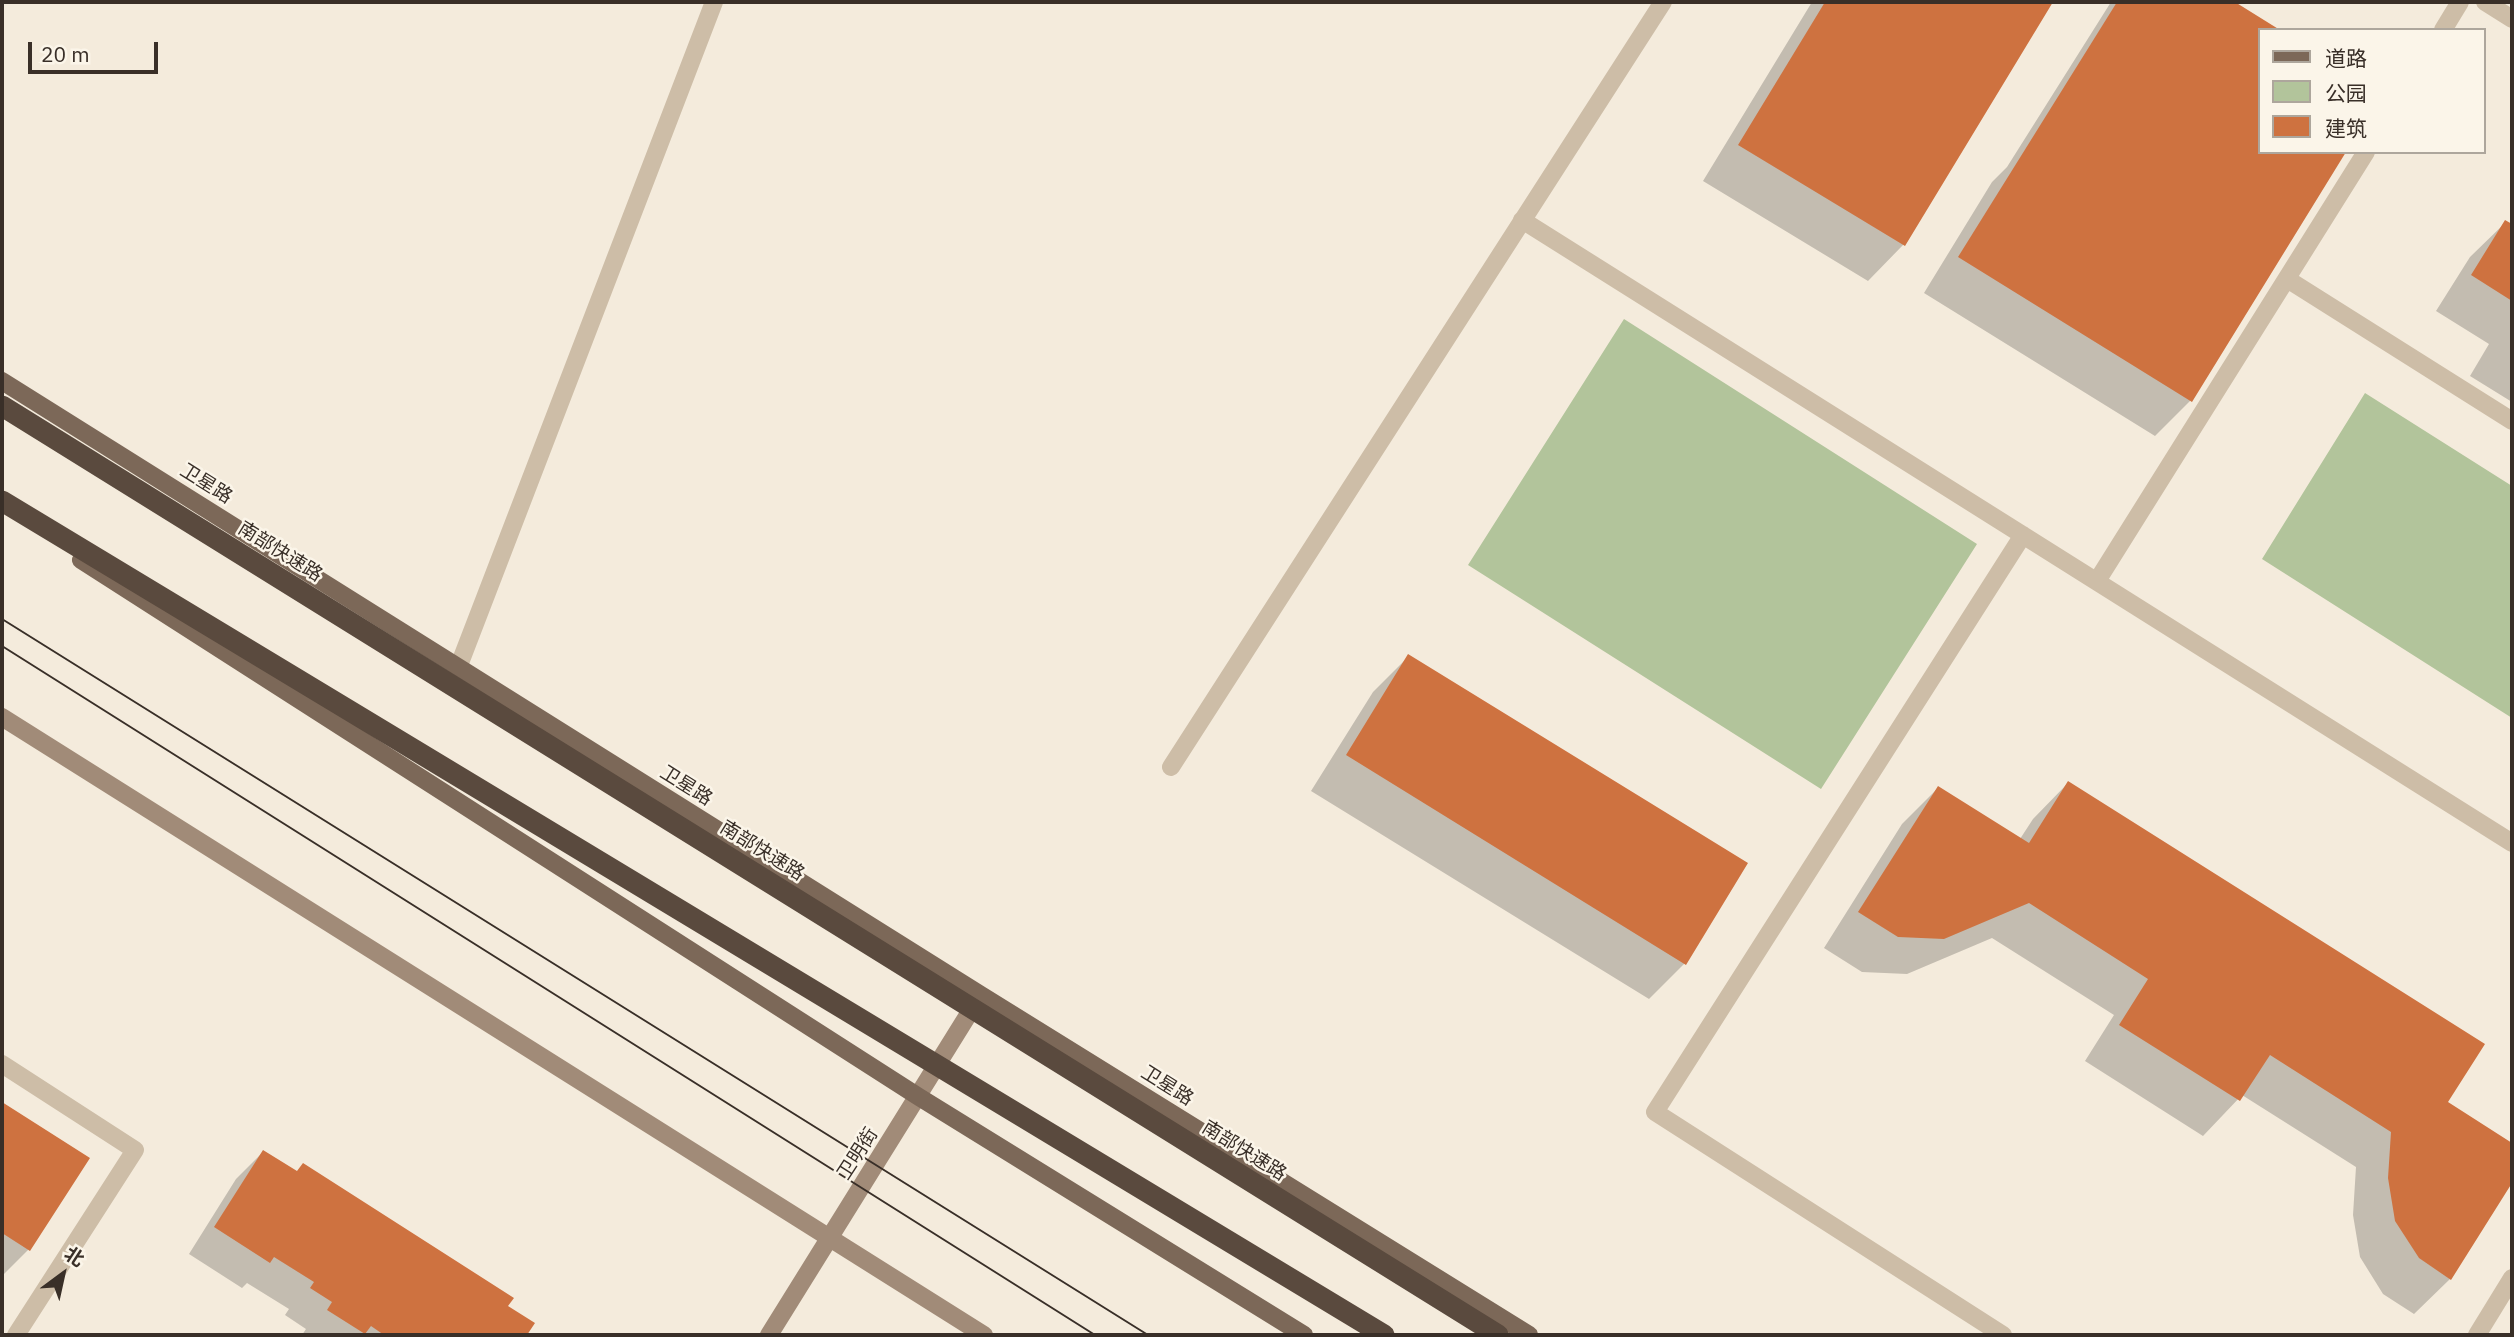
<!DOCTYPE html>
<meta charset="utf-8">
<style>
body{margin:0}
#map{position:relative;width:2514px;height:1337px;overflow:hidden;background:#f4ebdc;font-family:"IBM Plex Sans","Noto Sans SC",sans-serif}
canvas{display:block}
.frame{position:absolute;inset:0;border:4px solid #392f28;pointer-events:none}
.legend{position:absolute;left:2258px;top:28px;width:228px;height:126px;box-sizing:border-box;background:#fbf5e9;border:2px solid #ada69c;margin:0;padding:9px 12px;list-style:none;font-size:21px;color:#392f28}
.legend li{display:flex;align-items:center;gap:14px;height:35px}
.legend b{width:35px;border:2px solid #ada69c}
.north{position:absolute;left:28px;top:1239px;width:70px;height:70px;-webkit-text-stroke:5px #fbf5e9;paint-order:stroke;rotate:33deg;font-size:19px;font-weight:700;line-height:28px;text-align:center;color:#392f28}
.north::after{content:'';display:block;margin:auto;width:24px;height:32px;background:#392f28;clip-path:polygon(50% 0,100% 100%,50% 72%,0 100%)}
.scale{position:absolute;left:28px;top:42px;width:130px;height:32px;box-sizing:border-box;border:4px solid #392f28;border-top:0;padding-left:9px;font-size:21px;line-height:24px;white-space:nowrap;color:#392f28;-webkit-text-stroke:5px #fbf5e9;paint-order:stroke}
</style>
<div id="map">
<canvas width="2514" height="1337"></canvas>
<div class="frame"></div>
<ul class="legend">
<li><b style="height:9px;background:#7c6858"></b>道路</li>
<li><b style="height:19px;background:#b2c49b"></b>公园</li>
<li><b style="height:19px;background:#ce7240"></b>建筑</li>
</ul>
<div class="north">北</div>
<div class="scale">20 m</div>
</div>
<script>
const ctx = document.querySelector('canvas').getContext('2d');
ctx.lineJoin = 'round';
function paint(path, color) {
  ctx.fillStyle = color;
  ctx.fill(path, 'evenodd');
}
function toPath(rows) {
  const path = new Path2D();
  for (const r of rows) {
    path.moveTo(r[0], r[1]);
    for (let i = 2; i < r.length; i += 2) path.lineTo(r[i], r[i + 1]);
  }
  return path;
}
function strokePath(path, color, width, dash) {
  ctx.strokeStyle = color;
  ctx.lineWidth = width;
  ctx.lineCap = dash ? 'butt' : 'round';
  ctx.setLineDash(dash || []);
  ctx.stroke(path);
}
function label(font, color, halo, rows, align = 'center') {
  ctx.font = font + ' "IBM Plex Sans","Noto Sans SC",sans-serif';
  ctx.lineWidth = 5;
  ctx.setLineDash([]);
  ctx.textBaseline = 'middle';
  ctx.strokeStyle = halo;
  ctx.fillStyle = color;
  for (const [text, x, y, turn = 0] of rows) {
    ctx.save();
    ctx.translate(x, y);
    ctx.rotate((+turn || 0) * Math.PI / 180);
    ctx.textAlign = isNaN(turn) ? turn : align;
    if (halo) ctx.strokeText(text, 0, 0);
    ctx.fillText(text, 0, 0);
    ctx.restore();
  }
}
paint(toPath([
 [1624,319,1977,544,1821,789,1468,565],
 [2365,393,2512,486,2512,718,2262,559]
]), '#b2c49b');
paint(toPath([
 [1812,2,2051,2,1903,245,1868,281,1703,181],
 [2111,2,2231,2,2277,30,2260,30,2260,152,2190,401,2155,436,1924,293,1992,182,2007,167],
 [2506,222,2512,226,2512,402,2470,376,2489,344,2436,311,2470,257],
 [1409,656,1685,963,1649,999,1311,791,1373,692],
 [2068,783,2446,1103,2512,1146,2512,1180,2450,1279,2414,1314,2383,1294,2360,1257,2353,1215,2356,1167,2242,1095,2203,1136,2085,1061,2114,1015,1992,938,1907,974,1862,972,1824,948,1902,824,1938,788,2020,839,2033,819],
 [2,1104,87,1159,28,1250,2,1276],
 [263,1152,533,1324,525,1335,302,1335,306,1329,285,1315,289,1309,247,1283,242,1288,189,1254,236,1179]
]), '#0003');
paint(toPath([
 [1825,2,2053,2,1905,246,1738,145],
 [2117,2,2235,2,2280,30,2260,30,2260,152,2346,152,2192,402,1958,257],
 [2505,220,2512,224,2512,301,2471,275],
 [1408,654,1748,863,1686,965,1346,755],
 [2068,781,2485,1044,2448,1102,2512,1143,2512,1183,2451,1280,2419,1258,2395,1221,2388,1178,2391,1132,2270,1055,2240,1101,2119,1025,2148,979,2029,903,1944,939,1898,937,1858,912,1938,786,2029,843],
 [2,1102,90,1158,30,1251,2,1233],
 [263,1150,297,1171,303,1163,514,1298,508,1306,535,1323,527,1335,384,1335,371,1326,365,1334,327,1310,332,1302,310,1288,314,1282,274,1257,270,1263,214,1227]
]), '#ce7240');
strokePath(toPath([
 [2485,2,2512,19],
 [2443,30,2460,2],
 [1522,220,2512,843],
 [2287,279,2512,421],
 [2097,581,2366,152],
 [1171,767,1663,2],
 [2,1064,135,1150,16,1335],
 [2003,1335,1655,1112,2023,535],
 [2477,1335,2512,1278]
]), '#cdbda7', 18);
strokePath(toPath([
 [458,668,714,2]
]), '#cdbda7', 18);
strokePath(toPath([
 [2,717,984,1335],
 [769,1335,978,999]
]), '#a18b78', 18);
strokePath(toPath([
 [2,381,981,995,1529,1335],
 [81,560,919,1097,1304,1335]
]), '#7c6858', 18);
strokePath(toPath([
 [2,619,1148,1335],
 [2,646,1095,1335]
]), '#392f28', 2);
strokePath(toPath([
 [2,406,1498,1335],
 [2,501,1384,1335]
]), '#5a4a3e', 21);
label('19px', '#392f28', '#fbf5e9', [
 ["卫星路",206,484,32],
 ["南部快速路",280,552,32],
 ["卫星路",686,786,32],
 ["南部快速路",762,851,32],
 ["卫星路",1167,1086,32],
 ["南部快速路",1244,1151,32],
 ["卫明街",858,1154,-57]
]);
</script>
